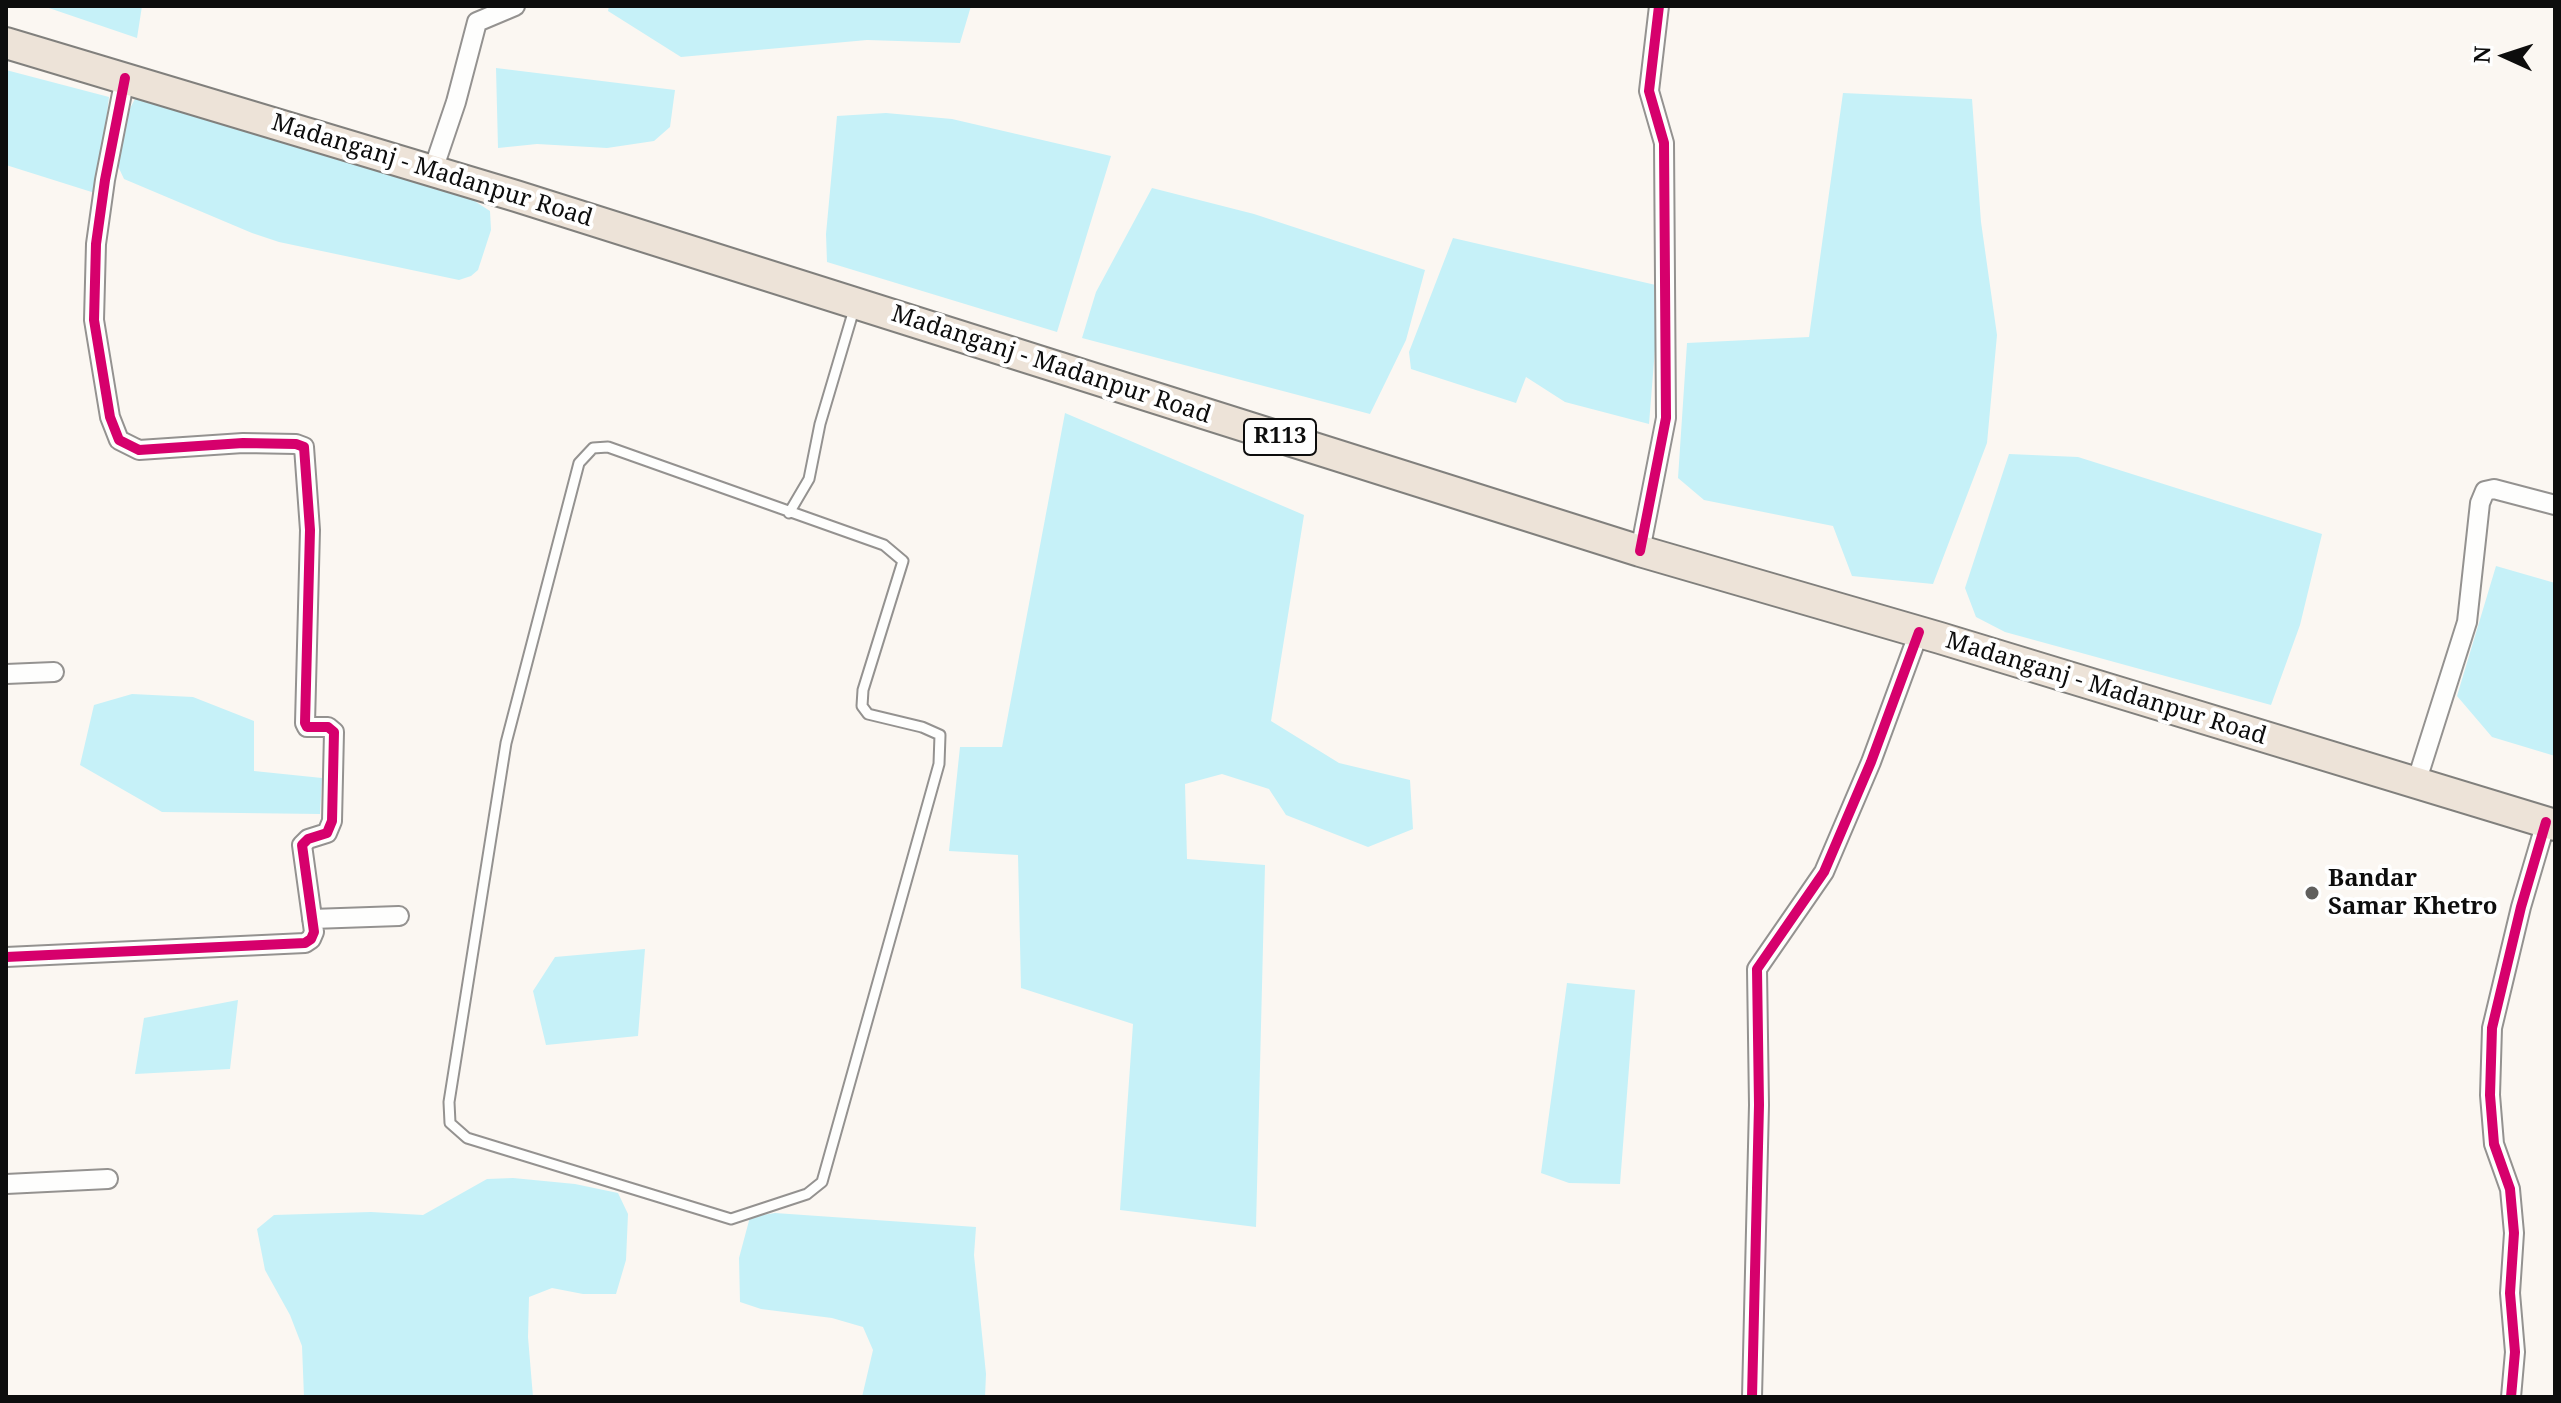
<!DOCTYPE html>
<style>
body{margin:0}
#map{position:relative;width:2561px;height:1403px;overflow:hidden;background:#fbf7f2;font-family:"Noto Serif",serif}
canvas{display:block}
.frame{position:absolute;inset:0;border:8px solid #0d0d0d;pointer-events:none}
.north{position:absolute;left:2465px;top:16px;width:80px;height:80px;-webkit-text-stroke:6px #fff;paint-order:stroke;rotate:273deg;font-size:22px;font-weight:700;line-height:32px;text-align:center;color:#0d0d0d}
.north::after{content:'';display:block;margin:auto;width:28px;height:36px;background:#0d0d0d;clip-path:polygon(50% 0,100% 100%,50% 72%,0 100%)}
</style>
<div id="map">
<canvas width="2561" height="1403"></canvas>
<div class="frame"></div>
<div class="north">N</div>
</div>
<script>
const ctx = document.querySelector('canvas').getContext('2d');
ctx.lineJoin = 'round';
function paint(path, color) {
  ctx.fillStyle = color;
  ctx.fill(path, 'evenodd');
}
function toPath(rows) {
  const path = new Path2D();
  for (const r of rows) {
    path.moveTo(r[0], r[1]);
    for (let i = 2; i < r.length; i += 2) path.lineTo(r[i], r[i + 1]);
  }
  return path;
}
function strokePath(path, color, width, dash) {
  ctx.strokeStyle = color;
  ctx.lineWidth = width;
  ctx.lineCap = dash ? 'butt' : 'round';
  ctx.setLineDash(dash || []);
  ctx.stroke(path);
}
function label(font, color, halo, rows, align = 'center') {
  ctx.font = font + ' "Noto Serif",serif';
  ctx.lineWidth = 8;
  ctx.setLineDash([]);
  ctx.textBaseline = 'middle';
  ctx.strokeStyle = halo;
  ctx.fillStyle = color;
  for (const [text, x, y, turn = 0] of rows) {
    ctx.save();
    ctx.translate(x, y);
    ctx.rotate((+turn || 0) * Math.PI / 180);
    ctx.textAlign = isNaN(turn) ? turn : align;
    if (halo) ctx.strokeText(text, 0, 0);
    ctx.fillText(text, 0, 0);
    ctx.restore();
  }
}
paint(toPath([
 [43,6,142,6,137,38],
 [609,6,971,6,960,43,867,40,681,57,608,11],
 [496,68,675,90,670,127,654,141,607,148,537,144,498,148],
 [6,70,109,97,98,194,6,165],
 [1843,93,1972,99,1981,222,1997,335,1987,443,1933,584,1852,576,1833,526,1704,500,1678,478,1687,343,1809,337],
 [136,97,159,97,473,200,490,211,491,230,478,270,471,276,459,280,279,242,252,233,124,179,117,164,126,116],
 [886,113,952,119,1111,156,1057,332,827,262,826,234,837,116],
 [1152,188,1254,214,1425,270,1406,340,1370,414,1082,338,1096,292],
 [1453,238,1660,286,1649,424,1565,402,1526,377,1516,403,1411,369,1409,352],
 [1065,413,1304,515,1271,721,1339,763,1410,780,1413,829,1368,847,1286,815,1269,789,1222,774,1185,784,1187,859,1265,865,1256,1227,1120,1210,1133,1024,1021,988,1018,855,949,851,960,747,1002,747],
 [2009,454,2078,457,2322,534,2300,625,2271,705,2005,632,1976,617,1965,588],
 [2496,566,2555,583,2555,756,2492,737,2457,696],
 [132,694,193,697,254,721,254,771,322,778,320,814,162,812,80,765,94,705],
 [645,949,638,1036,546,1045,533,991,555,957],
 [1567,983,1635,990,1620,1184,1569,1183,1541,1173],
 [238,1000,230,1069,135,1074,144,1018],
 [513,1178,575,1184,618,1193,628,1214,626,1260,616,1294,583,1294,552,1288,529,1297,528,1337,533,1397,304,1397,302,1346,290,1315,265,1270,257,1229,274,1215,371,1212,423,1215,487,1179],
 [775,1213,976,1227,974,1255,986,1374,985,1397,862,1397,873,1350,863,1327,832,1318,761,1309,740,1302,739,1258,750,1217]
]), '#c6f1f8');
const lane = toPath([
 [608,447,884,545,903,561,863,690,862,706,868,714,922,727,940,735,939,764,822,1182,807,1194,731,1219,467,1138,450,1123,449,1102,506,743,579,463,593,448,608,447],
 [789,513,809,479,820,424,855,306]
]);
const street = toPath([
 [433,170,456,102,477,22,515,6],
 [1640,551,1666,418,1664,143,1649,91,1659,6],
 [6,674,54,672],
 [2416,783,2467,622,2480,503,2485,491,2494,489,2555,505],
 [312,919,399,916],
 [6,957,305,943,311,939,314,932,302,845,308,839,327,833,332,821,334,732,328,727,307,727,305,723,310,530,304,447,296,444,243,443,139,450,119,440,110,417,94,320,96,244,105,180,125,78],
 [6,1184,108,1179],
 [1752,1397,1759,1105,1757,969,1824,872,1871,762,1919,632],
 [2511,1397,2515,1352,2510,1293,2514,1233,2510,1189,2494,1144,2490,1095,2492,1028,2521,907,2546,822]
]);
const primary = toPath([
 [6,43,516,196,1640,551,1940,638,2555,825]
]);
strokePath(lane, '#949290', 13);
strokePath(street, '#949290', 22);
strokePath(primary, '#81807d', 34);
strokePath(lane, '#fefefd', 9);
strokePath(street, '#fefefd', 18);
strokePath(primary, '#ede3d8', 30);
strokePath(toPath([
 [1640,551,1666,418,1664,143,1649,91,1659,6],
 [6,957,305,943,311,939,314,932,302,845,308,839,327,833,332,821,334,732,328,727,307,727,305,723,310,530,304,447,296,444,243,443,139,450,119,440,110,417,94,320,96,244,105,180,125,78],
 [1752,1397,1759,1105,1757,969,1824,872,1871,762,1919,632],
 [2511,1397,2515,1352,2510,1293,2514,1233,2510,1189,2494,1144,2490,1095,2492,1028,2521,907,2546,822]
]), '#d6006c', 10);
for (const [x, y, r, color] of [
 [2312,893,8,"#605f5d"]
]) {
  const dot = new Path2D();
  dot.arc(x, y, r, 0, 2 * Math.PI);
  ctx.fillStyle = color;
  ctx.fill(dot);
  strokePath(dot, '#fff', 3);
}
for (const [x, y, w] of [
 [1280,437,72]
]) {
  const box = new Path2D();
  box.roundRect(x - w / 2, y - 18, w, 36, 6);
  ctx.fillStyle = '#fff';
  ctx.fill(box);
  strokePath(box, '#0d0d0d', 2);
}
label('bold 22px', '#0d0d0d', null, [
 ["R113",1280,437]
]);
label('24px', '#0d0d0d', '#fff', [
 ["Madanganj - Madanpur Road",432,171,17],
 ["Madanganj - Madanpur Road",1051,365,18],
 ["Madanganj - Madanpur Road",2106,689,17]
]);
label('bold 24px', '#0d0d0d', '#fff', [
 ["Bandar",2328,879],
 ["Samar Khetro",2328,907]
], 'left');
</script>
